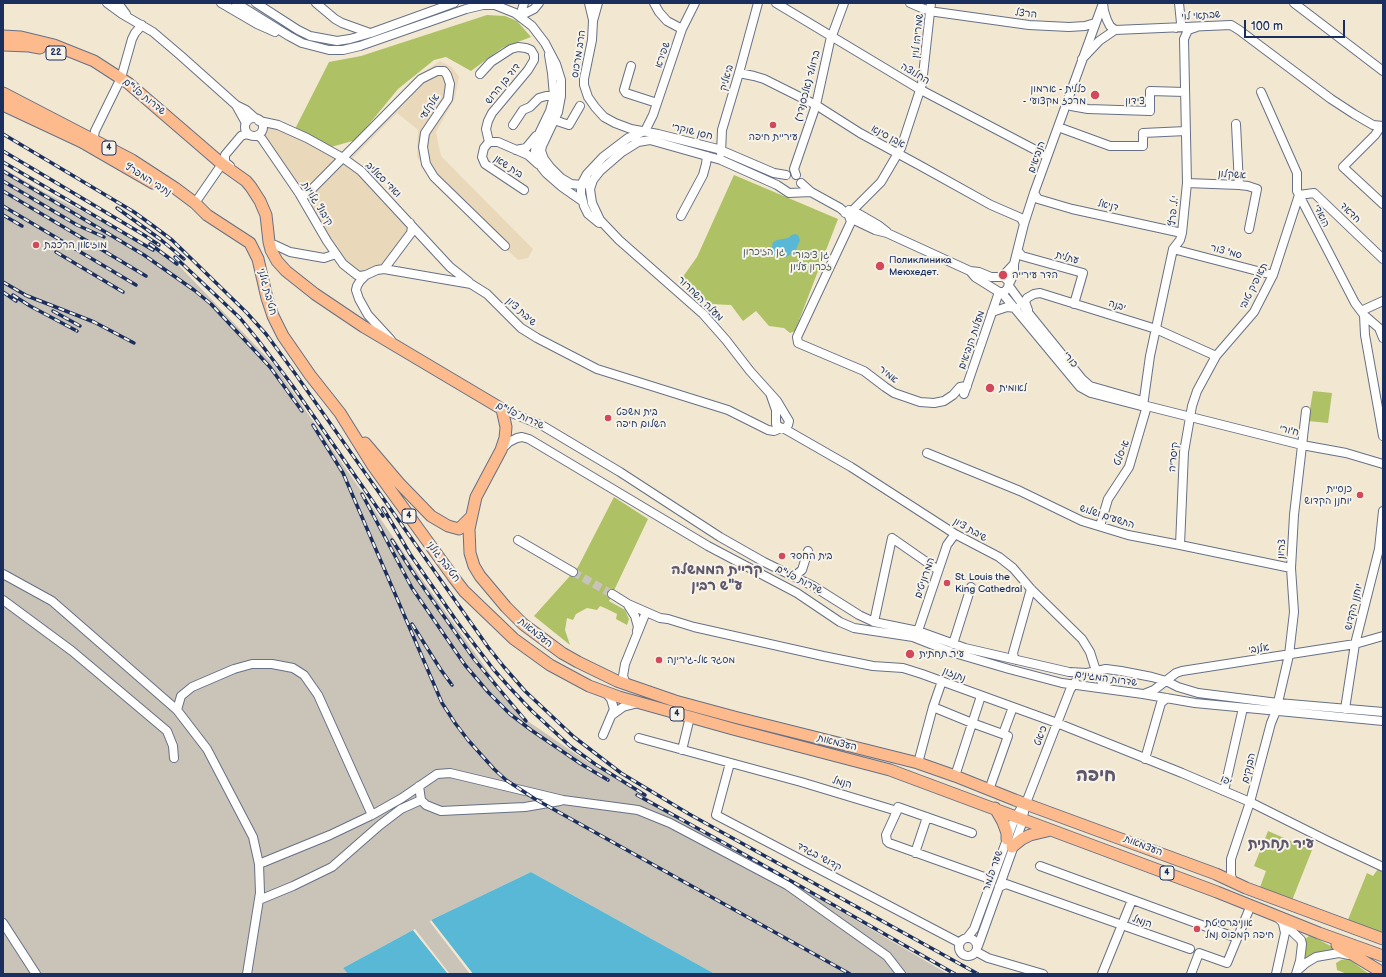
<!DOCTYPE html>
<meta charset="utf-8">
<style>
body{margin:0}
#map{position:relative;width:1386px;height:977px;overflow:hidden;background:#f2e8d1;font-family:"Balsamiq Sans",sans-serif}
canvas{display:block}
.frame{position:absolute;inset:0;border:4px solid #1b2f5e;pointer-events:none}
.scale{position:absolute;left:1244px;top:20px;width:101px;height:18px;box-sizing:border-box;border:2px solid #1b2f5e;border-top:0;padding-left:5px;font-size:12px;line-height:14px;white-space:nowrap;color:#1b2f5e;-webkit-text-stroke:3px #f7f3e8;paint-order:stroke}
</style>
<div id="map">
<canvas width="1386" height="977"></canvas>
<div class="frame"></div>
<div class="scale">100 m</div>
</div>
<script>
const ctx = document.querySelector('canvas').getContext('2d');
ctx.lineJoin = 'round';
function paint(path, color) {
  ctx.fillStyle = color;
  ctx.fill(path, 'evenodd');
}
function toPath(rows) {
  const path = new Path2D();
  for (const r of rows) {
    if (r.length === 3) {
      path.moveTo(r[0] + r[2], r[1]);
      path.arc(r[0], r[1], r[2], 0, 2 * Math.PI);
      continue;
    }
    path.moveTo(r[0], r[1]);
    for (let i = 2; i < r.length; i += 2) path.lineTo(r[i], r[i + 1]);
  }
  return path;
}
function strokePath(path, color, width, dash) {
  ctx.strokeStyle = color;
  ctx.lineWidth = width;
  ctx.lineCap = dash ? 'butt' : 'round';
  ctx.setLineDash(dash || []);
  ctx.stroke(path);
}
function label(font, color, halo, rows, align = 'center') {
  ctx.font = font + ' "Balsamiq Sans","Playpen Sans Hebrew",sans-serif';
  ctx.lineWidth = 4;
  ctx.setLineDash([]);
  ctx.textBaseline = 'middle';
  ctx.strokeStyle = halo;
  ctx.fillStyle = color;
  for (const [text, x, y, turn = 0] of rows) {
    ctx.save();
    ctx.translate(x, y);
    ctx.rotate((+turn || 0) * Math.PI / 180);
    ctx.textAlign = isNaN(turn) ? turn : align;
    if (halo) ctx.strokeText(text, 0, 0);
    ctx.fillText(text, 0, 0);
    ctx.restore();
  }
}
paint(toPath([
 [440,61,452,67,459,77,455,98,436,132,441,156,533,249,528,258,518,260,432,179,417,157,418,130,397,113,353,158,409,223,412,227,389,262,369,273,353,273,262,139,269,124,345,159,412,80]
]), '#ead8ba');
paint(toPath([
 [3,168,44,192,169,255,275,366,422,579,503,692,529,722,586,761,701,830,948,974,715,974,531,872,431,920,473,974,448,974,413,930,343,968,348,974,3,974]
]), '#cac3b8');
paint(toPath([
 [487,15,505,16,517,21,531,37,502,48,471,71,446,57,434,60,398,89,356,140,331,147,295,129,329,62,361,56],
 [734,175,838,219,795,331,790,333,784,328,769,326,756,311,743,321,731,305,709,304,682,278,697,257],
 [1313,391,1332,393,1328,423,1308,421],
 [614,497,648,519,609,601,625,610,629,619,627,625,616,619,617,614,607,609,600,606,597,610,587,608,576,614,573,620,567,618,565,630,570,645,534,616,578,567],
 [1268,831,1312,850,1291,903,1259,890,1266,871,1254,866],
 [1378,869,1383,871,1383,935,1347,922,1367,873,1373,876],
 [1309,936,1314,937,1336,949,1335,950,1320,952,1304,958,1303,956,1304,940],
 [1347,959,1350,960,1369,974,1347,974,1337,970,1336,963,1341,960]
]), '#aec165');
paint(toPath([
 [795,234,798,235,800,240,795,252,786,257,781,258,773,255,771,251,773,242,777,240,788,238,792,235],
 [531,872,715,974,473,974,431,920],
 [413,930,448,974,348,974,343,968]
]), '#58b8d6');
paint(toPath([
 [431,920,473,974,470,974,430,922],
 [415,929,449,973,450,974,448,974,413,930]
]), '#f2e8d1');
strokePath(toPath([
 [573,572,612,594]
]), '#c7c3ba', 8, [8, 4]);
const minor = toPath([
 [107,3,122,14,153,32,180,55,236,105,246,123],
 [118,3,126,14],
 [221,3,257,24,275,32],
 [236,3,289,36,302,43,329,50,343,50,360,46,466,9,483,5,495,5,515,13,532,26,545,43,556,64,561,80,561,96,558,112,542,146,541,151,544,159,550,167,561,178,571,184,581,185,586,184,593,180],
 [256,3,298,30,310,36,337,41,350,39,371,33,454,3],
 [316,3,335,19,342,23,370,33],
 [589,3,593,20],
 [598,3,593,21,592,40,584,79,584,85,588,97,595,107,604,117,615,123,631,129,658,134,718,149,774,173,786,175],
 [654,3,659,12,667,21,682,29],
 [776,3,921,90,1047,156],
 [910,3,924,9,936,12,1029,25,1069,27,1085,26,1095,23],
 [1103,3,1104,11,1107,20,1110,26,1115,30],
 [1294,3,1383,71],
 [520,16,534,9,539,3],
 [520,16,524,3],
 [1176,28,1180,26,1181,23,1179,3],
 [549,55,552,73,554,96,550,111,537,138,535,151,536,157,542,168,546,173,562,187,582,201],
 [1082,59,1099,41,1115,30,1231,25,1239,30,1331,99,1354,114,1373,125,1383,126],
 [631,66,624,90,626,93,657,103],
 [739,73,754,76,764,79,816,105,860,133,919,165,991,205,1021,218,1024,224],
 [480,74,491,62,511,49,518,47,526,48,531,50,534,55,534,60,528,70,492,113,488,121,486,129,489,142],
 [1261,92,1297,173,1297,191,1299,195,1355,303,1364,315,1379,328,1383,338],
 [1067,101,1071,106,1088,109,1150,111,1150,91,1185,92],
 [236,105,246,110,255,118],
 [254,127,9],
 [554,120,569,125,580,106],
 [259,121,278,125,307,138,343,158,361,171,450,267,469,282],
 [1236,124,1239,185],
 [513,125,523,110,530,107,539,98,546,96,554,96],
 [1381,126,1375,135,1343,167,1383,204],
 [1058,127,1110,146,1143,146,1143,133,1186,131],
 [645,131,653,115,682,29,695,3],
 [255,136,259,136,262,139,299,193,327,241,343,264,357,275,360,276,366,275],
 [95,140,94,136,95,131,121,78,132,39,135,33,142,25],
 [516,150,526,148,536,136],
 [721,153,722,130,739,73,758,3],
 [230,166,225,162,225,155,241,136,246,134,249,135],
 [796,175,794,169,816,105,830,41,844,3],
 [801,183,811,192,840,208,854,220,875,230,887,233,970,271,979,272,991,277,1004,277,1009,282,1008,288,1004,292,999,292,975,277,970,271],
 [1187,183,1239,185,1248,186,1257,189,1249,229],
 [524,190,485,164,482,157,484,148,489,142,498,142,528,155,538,164],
 [299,193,303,195,307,194,421,79,437,71,444,71,447,75,450,84,448,99,425,133,423,147,426,164,434,177,505,246],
 [1034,193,1038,199,1072,209,1182,233],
 [1299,195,1314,193,1383,259],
 [195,203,222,164],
 [849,210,859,214,878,225,887,232],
 [845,213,848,213,852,211,881,182,901,148,922,84,931,3],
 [681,216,703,175,706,164,707,156],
 [849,216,851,222,797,337,798,343,864,371,885,387,894,393,920,402,934,403,944,401,953,395,960,387,967,386],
 [599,223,588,214,584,206,581,194,581,185,587,174,603,157,628,138,645,131],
 [275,245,290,252,324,258,336,254],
 [1173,249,1273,275],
 [1018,251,1022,256,1083,273,1074,304],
 [384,269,411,233,412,227,410,223],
 [1002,277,1014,264],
 [1009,284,1014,274,1014,264,1024,224,1034,193,1103,3],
 [1009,286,1030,315,1082,379,1090,386,1139,400,1147,406,1302,445,1346,453,1383,464],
 [1002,293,1080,387,1091,393,1141,406,1143,406,1150,356,1173,249,1180,240,1182,233,1187,183,1184,39,1188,30,1197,27],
 [1028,310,1025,302,1027,298,1034,294,1040,293,1156,329,1216,356],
 [1361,311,1383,301],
 [992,312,1007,307,1016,308],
 [1364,315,1365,335,1383,436],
 [391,340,368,315,359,299,356,290,357,286,360,281,366,275,377,270,384,269,471,284,487,294,521,328,537,338,597,369,728,410,768,430,774,431,781,428],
 [770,393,776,410,776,424,781,428,785,428,788,425,789,421,777,401,750,371,726,340,703,314,619,240,600,220,592,203,590,189,593,180,600,171,622,152,638,142,650,140,721,160,777,185,789,193,811,192],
 [964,394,999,292],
 [502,409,543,426,620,472,720,537,764,562,813,586,859,615,874,622,918,631,965,648,1069,672,1087,673,1106,669,1121,671,1152,677,1166,681,1178,687,1198,693,1278,703,1383,712],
 [783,428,851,467,955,534,999,557,1013,568,1031,589,1082,639,1090,652,1098,677,1107,688],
 [503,448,509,442,517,438,522,437,529,439,708,546,797,593,840,622,854,628,913,637,951,652,1009,669,1062,683,1143,694,1195,703,1383,721],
 [927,453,1020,491,1082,521,1128,535,1180,545,1291,568],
 [1100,526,1108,499,1129,467,1147,406],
 [518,540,573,572],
 [1180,545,1184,452,1192,406,1197,391,1216,356,1254,312,1273,275,1299,195],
 [3,574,52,601,177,710,207,749,253,837,259,864,260,893,247,974],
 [793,576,797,574,802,570,808,551],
 [612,594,628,604,660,618,668,619,694,627,823,656,873,666,903,668,922,674,1057,723,1182,773,1250,802,1328,841,1383,867],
 [3,600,72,651,167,731,173,746,174,758],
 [628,605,635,616,638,627,637,631],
 [874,622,892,538,938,570],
 [918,631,947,545,955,534],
 [953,644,971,587],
 [1017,660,1014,658,1013,653,1031,589],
 [626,684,623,676,625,664,646,612],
 [1144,694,1154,690,1176,673,1182,671,1355,644,1383,636],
 [933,707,972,723,1008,736,989,790],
 [1345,709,1355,644,1379,549,1383,511],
 [177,710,181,696,192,687,234,669,252,664,272,664,293,668,304,675,318,695,372,815],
 [612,715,623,707,638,703],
 [1003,734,1013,707],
 [603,735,614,709,611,699,606,693],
 [639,738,801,782,897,811,886,835,887,841,889,843,987,878,990,885],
 [682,750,690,717],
 [1145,759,1161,703,1167,698],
 [730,763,716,815,960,943],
 [918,763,933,707,942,681],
 [955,776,981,696],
 [419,786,421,800,426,805,441,811,525,807,560,801],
 [1224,791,1243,708],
 [897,811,898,807,972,833],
 [915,853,927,817],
 [259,864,330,835,372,815,402,798,437,774,450,773,563,800,638,810,670,823,787,885,887,956,901,974],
 [1040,866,1237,938],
 [1236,884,1232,879,1231,875,1231,859,1250,802,1271,723,1276,711,1289,655,1294,612,1291,568,1294,515,1306,411],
 [999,887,1006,884,1190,949],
 [259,900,293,886,332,867,380,825,401,809,421,800],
 [1278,918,1301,940,1302,944,1300,961,1296,974],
 [3,923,36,974],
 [968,947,9],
 [967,938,974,929,1013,823,1020,810,1026,803,1070,690,1075,682],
 [978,946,1021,826,1026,803],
 [977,952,988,958,1043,974],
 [1298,970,1306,963,1316,957,1339,953,1349,955],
 [1102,974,1132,900],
 [1191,974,1199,953,1227,963,1251,905],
 [1276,974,1285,933,1283,924]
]);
const highway = toPath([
 [3,36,21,37,54,45,94,61,128,83,222,164,246,181,251,187,260,201,266,215,269,242,271,250,277,261,286,271,315,294,364,327,502,409,506,427,505,438,501,450,476,497,469,529,470,553,474,566,480,576,506,607,523,624,562,653,578,662,617,681,675,701,738,718,918,763,955,776,1015,800,1216,874,1246,888,1383,939],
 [3,45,29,46,40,48],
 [3,93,132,160,175,188,195,203,207,215,250,243,258,259,267,298,273,316,283,336,310,375,340,413,373,466,454,578,464,591,514,639,550,665,589,686,619,697,733,729,890,770,1217,892,1319,933,1383,956],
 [3,105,82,142,153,183],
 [365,443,399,483,431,516,448,526,459,529,472,516],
 [995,808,1003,822,1007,833,1007,839],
 [1012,847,1022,839,1030,835,1051,830],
 [1337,945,1383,973]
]);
strokePath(minor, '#667086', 10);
strokePath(highway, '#667086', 13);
strokePath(minor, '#fff', 8);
strokePath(highway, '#fcba8d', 11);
const rail = toPath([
 [3,134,134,212,152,225,172,240,246,312,266,334,294,372,488,647,504,667,525,691,574,737,621,773,689,814,978,974],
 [3,151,144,235,159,245],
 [3,162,153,250],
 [3,171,144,255,194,290,211,304,270,367,302,411],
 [3,181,77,225,104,237],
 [3,191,146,276],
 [3,206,136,285],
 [117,208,160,239,184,259],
 [3,215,22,226],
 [150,244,177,264],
 [56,252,123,292],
 [175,257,240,318,258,340,292,385,383,516],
 [3,282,29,297],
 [3,292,16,301],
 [13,295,30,306,77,331],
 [25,295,94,322,134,343],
 [53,311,80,326],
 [313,425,343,473,442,703,455,723,468,740,494,769,506,780,535,799,850,974],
 [362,494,412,588,465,665,488,692,510,714,531,730,581,764,608,780],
 [383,508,410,554,458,623,494,670,511,689,532,711,570,746,595,764,645,795],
 [392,540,414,574,474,659,526,721],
 [412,624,441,670,452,685],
 [637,795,726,844,955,974]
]);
strokePath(rail, '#1b2f5e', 3.5);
strokePath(rail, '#f7f3e8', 2, [6]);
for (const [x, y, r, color] of [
 [1095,95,5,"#d1495b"],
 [773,125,4,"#d1495b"],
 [36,245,4,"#d1495b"],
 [880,266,5,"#d1495b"],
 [1003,275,5,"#d1495b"],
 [990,388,5,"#d1495b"],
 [608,418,4,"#d1495b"],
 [1360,495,4,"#d1495b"],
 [782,556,4,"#d1495b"],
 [947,583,4,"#d1495b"],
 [910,654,5,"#d1495b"],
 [659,660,4,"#d1495b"],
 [1197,929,4,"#d1495b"]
]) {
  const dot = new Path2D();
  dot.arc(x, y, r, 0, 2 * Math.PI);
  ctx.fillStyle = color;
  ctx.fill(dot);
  strokePath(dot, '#f7f3e8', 1.5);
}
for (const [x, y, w] of [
 [56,53,20],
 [109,148,14],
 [409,516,14],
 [677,714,14],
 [1167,873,14]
]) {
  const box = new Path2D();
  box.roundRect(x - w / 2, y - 7, w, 14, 3);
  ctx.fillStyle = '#f7f3e8';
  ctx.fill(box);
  strokePath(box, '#1b2f5e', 1);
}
label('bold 9px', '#1b2f5e', null, [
 ["22",56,53],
 ["4",109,148],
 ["4",409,516],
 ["4",677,714],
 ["4",1167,873]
]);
label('10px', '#1b2f5e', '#f7f3e8', [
 ["הרצל",1026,14,6],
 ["שבתאי לוי",1201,16,-4],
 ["שמריהו לוין",918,36,-84],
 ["הרב מרכוס",579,54,-81],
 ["שפירא",663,55,-71],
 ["החלוצה",915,74,31],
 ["ביאליק",727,78,-74],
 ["דוד בן הרוש",503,84,-51],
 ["ברוולד (אלכסנדר)",808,86,-75],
 ["שדרות פלי\"ם",144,97,39],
 ["צידון",1135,101],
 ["אלקלעי",430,107,-57],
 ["חסן שוקרי",692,132,14],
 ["אבן סינא",888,137,28],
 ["הנביאים",1037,157,-70],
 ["בית שאן",508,167,34],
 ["אשקלון",1232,175,4],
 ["נתיבי המפרץ",148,180,32],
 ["ואדי סאליב",383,180,45],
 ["קיבוץ גלויות",317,204,58],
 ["דניאל",1108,206,13],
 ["י.ל. פרץ",1174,211,-84],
 ["חדאד",1350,213,44],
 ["הואדי",1321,216,63],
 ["סמ' צור",1226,252,15],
 ["עתלית",1067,258,16],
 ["תאופיק טובי",1254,286,-63],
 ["חטיבת גולני",267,292,75],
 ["מעלה השחרור",700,299,44],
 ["יבנה",1117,306,17],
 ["שיבת ציון",521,312,42],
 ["מעלות הנביאים",972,340,-71],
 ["כורי",1070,360,51],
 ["אמיר",888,375,38],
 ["שדרות פלי\"ם",520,416,25],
 ["ח'ורי",1289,431,14],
 ["א-סלט",1122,453,-69],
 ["קיסריה",1174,457,-84],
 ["התשעים ושלוש",1107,517,18],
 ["שיבת ציון",970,530,30],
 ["צהיון",1282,549,-87],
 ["חטיבת גולני",443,562,53],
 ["המרוניטים",925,578,-71],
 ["שדרות פלי\"ם",799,580,27],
 ["יוחנן הקדוש",1354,607,-76],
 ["העצמאות",535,633,39],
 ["אלנבי",1259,649,-8],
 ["נתנזון",954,675,21],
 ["שדרות המגינים",1106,679,8],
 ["כיאט",1041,736,-69],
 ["העצמאות",837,743,14],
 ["הבנקים",1249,768,-76],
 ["יפו",1226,781,23],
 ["הנמל",842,783,16],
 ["העצמאות",1143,846,21],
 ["קדושי בגדד",819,857,28],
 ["שער פלמר",993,871,-71],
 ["הנמל",1142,922,19]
]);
label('10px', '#1b2f5e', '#f7f3e8', [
 ["כללית - ארמון",1086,89,"right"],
 ["- מרכז מקצועי",1086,101,"right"],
 ["עיריית חיפה",773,137,"center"],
 ["מוזיאון הרכבת",44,245],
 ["Поликлиника",889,260],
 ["Меюхедет.",889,272],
 ["הדר עירייה",1012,275],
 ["לאומית",999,388],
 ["בית משפט",616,412],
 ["השלום חיפה",616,424],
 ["כנסיית",1352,489,"right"],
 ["יוחנן הקדוש",1352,501,"right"],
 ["בית החסד",790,556],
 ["St. Louis the",955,577],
 ["King Cathedral",955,589],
 ["עיר תחתית",919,654],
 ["מסגד אל-ג'רינה",667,660],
 ["אוניברסיטת",1205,923],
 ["חיפה קמפוס נמל",1205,935]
], 'left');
label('10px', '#405460', '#f7f3e8', [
 ["גן הזיכרון",764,252],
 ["גן ציבורי",811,255],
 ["זכרון עליון",811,267]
]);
label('bold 14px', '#5f586d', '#f7f3e8', [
 ["קריית הממשלה",717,570],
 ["ע\"ש רבין",717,586],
 ["עיר תחתית",1281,844]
]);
label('bold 18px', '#5f586d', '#f7f3e8', [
 ["חיפה",1096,776]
]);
</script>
